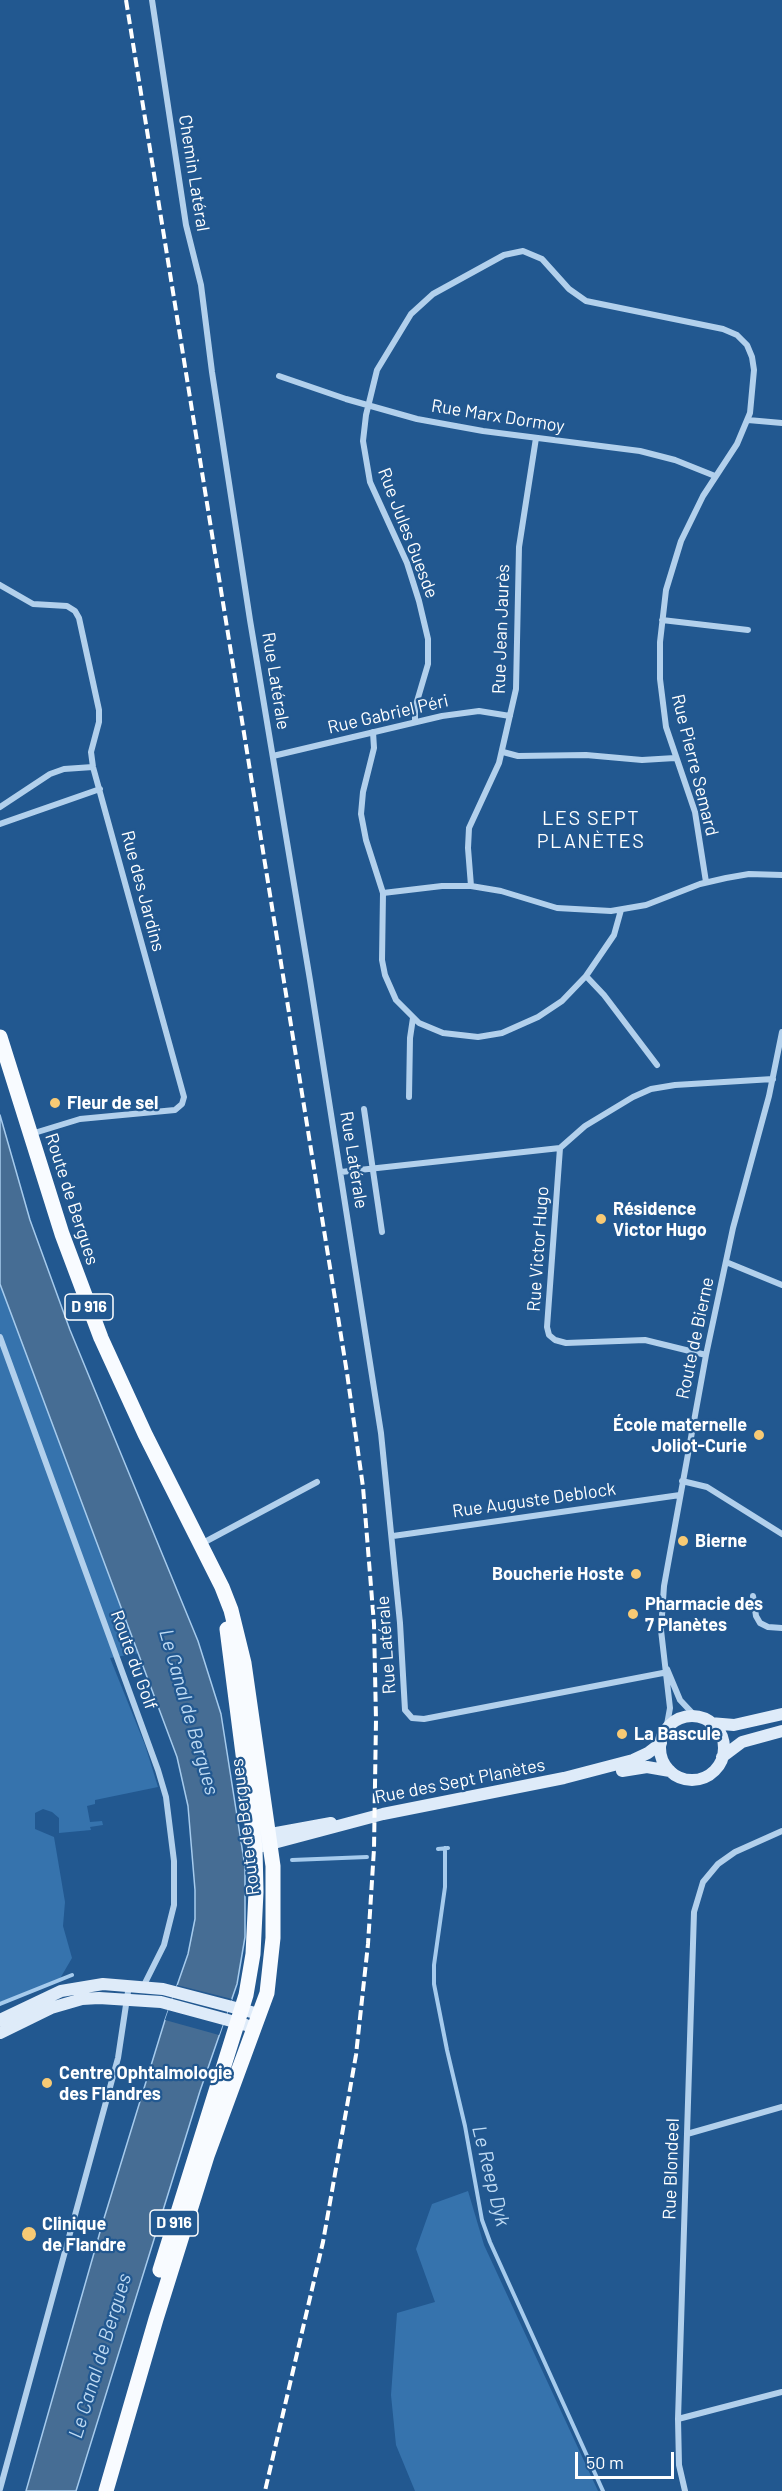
<!DOCTYPE html>
<meta charset="utf-8">
<style>
body{margin:0}
#map{position:relative;width:782px;height:2491px;overflow:hidden;background:#225890;font-family:Barlow,sans-serif}
canvas{display:block}
.scale{position:absolute;left:575px;top:2452px;width:99px;height:27px;box-sizing:border-box;border:3px solid #fff;border-top:0;padding-left:8px;font-size:18px;line-height:21px;white-space:nowrap;color:#fff;-webkit-text-stroke:4px #225890;paint-order:stroke}
</style>
<div id="map">
<canvas width="782" height="2491"></canvas>
<div class="scale">50 m</div>
</div>
<script>
const ctx = document.querySelector('canvas').getContext('2d');
ctx.lineJoin = 'round';
function paint(path, color) {
  ctx.fillStyle = color;
  ctx.fill(path, 'evenodd');
}
function toPath(rows) {
  const path = new Path2D();
  for (const r of rows) {
    if (r.length === 3) {
      path.moveTo(r[0] + r[2], r[1]);
      path.arc(r[0], r[1], r[2], 0, 2 * Math.PI);
      continue;
    }
    path.moveTo(r[0], r[1]);
    for (let i = 2; i < r.length; i += 2) path.lineTo(r[i], r[i + 1]);
  }
  return path;
}
function strokePath(path, color, width, dash) {
  ctx.strokeStyle = color;
  ctx.lineWidth = width;
  ctx.lineCap = dash ? 'butt' : 'round';
  ctx.setLineDash(dash || []);
  ctx.stroke(path);
}
function label(font, color, halo, rows, align = 'center') {
  ctx.font = font + ' Barlow,sans-serif';
  ctx.lineWidth = 4.5;
  ctx.setLineDash([]);
  ctx.textBaseline = 'middle';
  ctx.strokeStyle = halo;
  ctx.fillStyle = color;
  for (const [text, x, y, turn = 0] of rows) {
    ctx.save();
    ctx.translate(x, y);
    ctx.rotate((+turn || 0) * Math.PI / 180);
    ctx.textAlign = isNaN(turn) ? turn : align;
    if (halo) ctx.strokeText(text, 0, 0);
    ctx.fillText(text, 0, 0);
    ctx.restore();
  }
}
paint(toPath([
 [0,1284,139,1653,110,1658,145,1745,158,1787,95,1800,95,1804,87,1806,90,1822,102,1821,103,1825,90,1827,91,1830,59,1833,59,1818,52,1812,43,1809,35,1813,35,1829,54,1837,65,1902,63,1926,72,1958,58,1982,0,2002],
 [468,2191,484,2245,598,2491,415,2491,396,2445,391,2395,397,2313,435,2302,416,2249,432,2204]
]), '#3673ad');
const water = toPath([
 [0,1115,30,1220,70,1330,198,1641,221,1714,245,1867,245,1937,237,1984,200,2091,76,2491,26,2491,102,2225,165,2020,188,1954,195,1919,195,1890,188,1806,177,1757,0,1284,0,1115]
]);
paint(water, '#466d94');
strokePath(water, '#a6cbed', 1.5);
paint(toPath([
 [177,1985,232,1999,219,2035,165,2020]
]), '#225890');
strokePath(toPath([
 [445,1848,445,1887,434,1965,434,1984,447,2050,465,2126,482,2220,490,2242,603,2491],
 [438,1849,448,1848],
 [292,1860,367,1857],
 [0,2004,72,1975]
]), '#a6cbed', 4);
strokePath(toPath([
 [152,0,186,225,201,285,212,372,250,620,310,980,381,1433,400,1623,405,1710,412,1718,424,1719,668,1672],
 [279,376,346,399,417,419,483,431,640,451,675,460,715,476],
 [748,420,782,423],
 [0,585,33,604,67,606,75,611,79,618,99,710,99,722,91,752,93,767,184,1097,182,1104,175,1110,80,1119,31,1134],
 [662,620,748,630],
 [415,722,415,708,428,664,428,639,419,601,407,563,370,482,363,441,366,415,377,370,411,314,433,294,504,255,523,251,542,259,569,289,586,301,723,329,737,335,747,345,752,357,754,370,750,413,737,444,703,496,681,541,666,590,660,642,660,679,666,727,695,812,706,882],
 [373,732,374,748,363,792,361,814,366,840,383,893,382,960,385,975,396,1000,419,1023,443,1033,478,1037,502,1033,538,1017,562,1001,586,976,614,935,621,910],
 [503,752,518,756,586,755,642,760,675,758],
 [273,756,442,716,479,711,510,716],
 [0,807,50,774,64,769,93,767],
 [0,824,100,789],
 [471,886,468,848,469,828,499,763,516,689,519,547,536,438],
 [383,893,442,886,471,886,501,891,557,908,611,911,646,905,700,884,726,878,749,874,782,875],
 [586,976,604,995,657,1065],
 [409,1097,410,1038,413,1018],
 [364,1109,382,1232],
 [341,1172,560,1148],
 [726,1262,782,1285],
 [0,1337,158,1770,166,1797,174,1861,174,1905,164,1945,143,1987],
 [706,1355,645,1340,566,1343,555,1340,549,1335,547,1327,560,1148,585,1126,633,1097,651,1089,675,1085,773,1079],
 [682,1481,707,1487,782,1534],
 [393,1536,680,1495],
 [201,1544,317,1482],
 [753,1596,756,1616,760,1623,768,1627,782,1628],
 [667,1669,680,1700,696,1717],
 [666,1730,670,1708,661,1630,664,1586,706,1355,733,1228,769,1096,782,1032],
 [687,2134,782,2107],
 [678,2419,782,2392],
 [0,2489,118,2058,129,1985],
 [685,2491,679,2465,678,2419,694,1912,703,1882,718,1864,735,1852,782,1831]
]), '#b2d0ec', 6);
strokePath(toPath([
 [692,1748,32],
 [710,1723,734,1725,782,1714],
 [722,1757,742,1742,782,1731],
 [622,1771,647,1767,670,1771],
 [260,1836,331,1823],
 [255,1848,383,1814,564,1778,633,1760,648,1753,661,1743],
 [0,2020,61,1991,103,1984,163,1989,259,2014],
 [0,2033,51,2008,82,1999,99,1998,161,2002,246,2025]
]), '#deebf9', 12);
strokePath(toPath([
 [0,1037,62,1234,101,1338,145,1434,222,1587,231,1610,244,1663,273,1866,273,1938,267,1993,207,2156,156,2319,106,2491],
 [160,2270,246,1995,253,1954,256,1892,255,1848,227,1629]
]), '#f8fbff', 15);
strokePath(toPath([
 [126,0,347,1373,363,1487,374,1624,376,1720,374,1849,368,1944,356,2055,323,2242,265,2491]
]), '#fff', 4, [10, 4.5]);
for (const [x, y, r, color] of [
 [55,1103,6,"#f8ca74"],
 [601,1219,6,"#f8ca74"],
 [759,1435,6,"#f8ca74"],
 [683,1541,6,"#f8ca74"],
 [636,1574,6,"#f8ca74"],
 [633,1614,6,"#f8ca74"],
 [622,1734,6,"#f8ca74"],
 [47,2083,6,"#f8ca74"],
 [29,2234,8,"#f8ca74"]
]) {
  const dot = new Path2D();
  dot.arc(x, y, r, 0, 2 * Math.PI);
  ctx.fillStyle = color;
  ctx.fill(dot);
  strokePath(dot, '#225890', 2);
}
for (const [x, y, w] of [
 [89,1307,48],
 [174,2223,48]
]) {
  const box = new Path2D();
  box.roundRect(x - w / 2, y - 13, w, 26, 4.5);
  ctx.fillStyle = '#225890';
  ctx.fill(box);
  strokePath(box, '#fff', 1.5);
}
label('bold 16px', '#fff', null, [
 ["D 916",89,1307],
 ["D 916",174,2223]
]);
label('18px', '#fff', '#225890', [
 ["Chemin Latéral",194,173,81],
 ["Rue Marx Dormoy",498,416,9],
 ["Rue Jules Guesde",408,533,69],
 ["Rue Jean Jaurès",501,629,-88],
 ["Rue Latérale",276,681,81],
 ["Rue Gabriel Péri",388,714,-13],
 ["Rue Pierre Semard",695,765,76],
 ["Rue des Jardins",143,891,75],
 ["Rue Latérale",354,1160,81],
 ["Route de Bergues",72,1199,72],
 ["Rue Victor Hugo",538,1249,-86],
 ["Route de Bierne",695,1338,-78],
 ["Rue Auguste Deblock",534,1500,-8],
 ["Rue Latérale",386,1645,-94],
 ["Route du Golf",134,1660,70],
 ["Rue des Sept Planètes",460,1781,-11],
 ["Route de Bergues",245,1827,-97],
 ["Rue Blondeel",671,2169,-88]
]);
label('bold 18px', '#fff', '#225890', [
 ["Fleur de sel",67,1103],
 ["Résidence",613,1209],
 ["Victor Hugo",613,1230],
 ["École maternelle",747,1425,"right"],
 ["Joliot-Curie",747,1446,"right"],
 ["Bierne",695,1541],
 ["Boucherie Hoste",624,1574,"right"],
 ["Pharmacie des",645,1604],
 ["7 Planètes",645,1625],
 ["La Bascule",634,1734],
 ["Centre Ophtalmologie",59,2073],
 ["des Flandres",59,2094],
 ["Clinique",42,2224],
 ["de Flandre",42,2245]
], 'left');
ctx.letterSpacing = '1.5px';
label('20px', '#fff', '#225890', [
 ["LES SEPT",591,818],
 ["PLANÈTES",591,841]
]);
ctx.letterSpacing = '0px';
label('italic 20px', '#bedaf3', '#225890', [
 ["Le Canal de Bergues",189,1712,74],
 ["Le Reep Dyk",491,2176,76],
 ["Le Canal de Bergues",100,2356,-73]
]);
</script>
